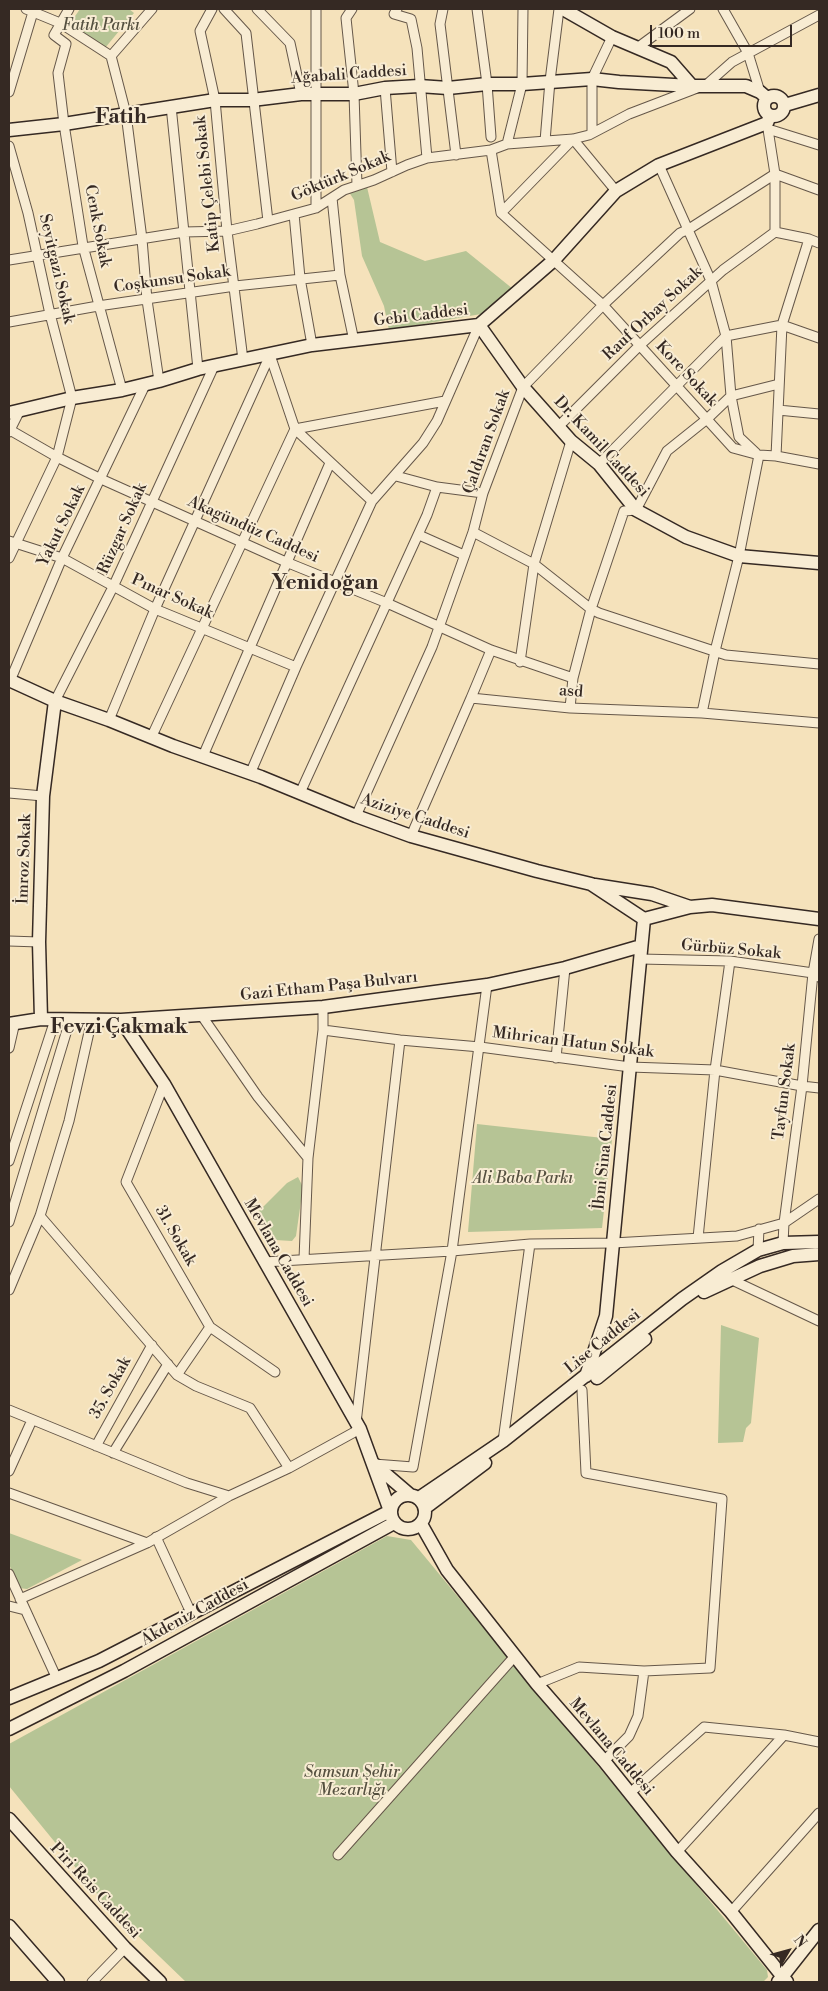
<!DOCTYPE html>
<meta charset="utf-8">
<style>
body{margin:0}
#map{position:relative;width:828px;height:1991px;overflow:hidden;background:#f5e2bb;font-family:"Libre Bodoni",serif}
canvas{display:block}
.frame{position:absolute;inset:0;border:10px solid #352923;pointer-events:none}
.north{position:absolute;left:763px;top:1926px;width:50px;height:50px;-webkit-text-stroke:4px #f8ecd3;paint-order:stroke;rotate:52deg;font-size:14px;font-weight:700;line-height:20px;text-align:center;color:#352923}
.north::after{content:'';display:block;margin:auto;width:18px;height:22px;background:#352923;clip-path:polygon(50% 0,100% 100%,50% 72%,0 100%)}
.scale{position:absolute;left:650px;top:25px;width:142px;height:22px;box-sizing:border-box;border:2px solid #352923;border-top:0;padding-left:6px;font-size:15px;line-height:18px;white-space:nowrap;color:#352923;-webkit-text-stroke:4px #f8ecd3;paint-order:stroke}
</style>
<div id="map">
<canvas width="828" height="1991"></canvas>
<div class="frame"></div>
<div class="north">N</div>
<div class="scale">100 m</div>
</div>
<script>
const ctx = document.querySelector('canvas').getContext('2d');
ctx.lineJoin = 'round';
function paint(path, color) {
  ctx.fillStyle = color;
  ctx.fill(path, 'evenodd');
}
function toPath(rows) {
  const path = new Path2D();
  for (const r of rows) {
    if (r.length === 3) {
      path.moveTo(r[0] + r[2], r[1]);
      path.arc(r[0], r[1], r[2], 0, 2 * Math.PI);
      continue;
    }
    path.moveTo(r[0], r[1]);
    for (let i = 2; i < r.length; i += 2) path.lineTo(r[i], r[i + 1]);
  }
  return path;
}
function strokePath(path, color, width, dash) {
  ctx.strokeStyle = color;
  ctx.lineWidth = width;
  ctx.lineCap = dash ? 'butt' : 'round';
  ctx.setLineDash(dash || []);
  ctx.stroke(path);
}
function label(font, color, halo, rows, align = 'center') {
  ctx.font = font + ' "Libre Bodoni",serif';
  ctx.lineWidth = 4;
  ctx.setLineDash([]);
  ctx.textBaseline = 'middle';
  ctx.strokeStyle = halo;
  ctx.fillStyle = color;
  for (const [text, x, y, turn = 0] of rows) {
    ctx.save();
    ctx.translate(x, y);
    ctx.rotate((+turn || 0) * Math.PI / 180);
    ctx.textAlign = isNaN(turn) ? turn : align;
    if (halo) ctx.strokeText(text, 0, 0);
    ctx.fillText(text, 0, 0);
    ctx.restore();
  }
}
paint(toPath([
 [80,9,129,9,134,13,105,48,69,25],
 [367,187,380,242,425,261,466,251,513,289,498,305,481,314,389,330,384,306,362,256,354,200,349,192],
 [477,1124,612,1139,602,1228,468,1232],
 [298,1177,303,1187,296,1236,292,1241,275,1240,258,1212,287,1183],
 [721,1325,759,1338,751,1423,746,1428,743,1442,718,1443],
 [9,1533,82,1560,27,1589,19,1588,9,1564],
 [387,1536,411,1540,767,1970,768,1977,763,1982,186,1982,107,1906,9,1786,9,1744]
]), '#b6c495');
const street = toPath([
 [26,9,60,23,111,56,126,114,142,239,147,300,159,381],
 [69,9,54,35,66,44,58,73,64,124,83,246,122,390],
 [212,9,200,31,215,100,227,231,243,360],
 [224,9,246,33,268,221],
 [257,9,290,43,301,94],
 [352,9,346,18,354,94,357,185],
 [397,9,394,14,411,19,417,48,427,158],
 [443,9,440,24,456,155],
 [477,9,487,84,491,137],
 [723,9,748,53,760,92],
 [637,48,690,9],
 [111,56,152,9],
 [706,85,732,62,819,15],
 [385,88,392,172],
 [9,92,33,12],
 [171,106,198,369],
 [767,123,775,174,775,232],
 [768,129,819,145],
 [592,133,592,79,612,37],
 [545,141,550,81,559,9],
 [507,144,522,84,523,9],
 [9,146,28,213,50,314,72,398,57,457,9,558],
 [491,150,501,213,603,305,733,448,759,455],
 [659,165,711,281,726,336,731,396,739,437,756,453],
 [775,174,819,190],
 [332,198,340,275,354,341],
 [316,208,316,9],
 [501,213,573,139,616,191],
 [294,214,300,278,312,345],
 [775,232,809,239,819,243],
 [9,260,184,232,227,231,257,224,316,208,344,190,374,180,407,165,427,158,491,150,507,144,573,139,589,135,629,114,697,88],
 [9,322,98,306,235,286,340,275],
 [270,355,295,429,372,501],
 [778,410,819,414],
 [559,426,639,346,723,270,775,232],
 [10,430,57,457,101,479,286,562,387,603,491,650,573,678],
 [9,432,20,410],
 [776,456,819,464],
 [599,464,726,336,782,325,819,338],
 [396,476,437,487],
 [473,532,534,564,591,609,599,613,726,655,819,664],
 [419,535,464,555],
 [9,541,62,558,155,609,296,667],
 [520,662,534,564,571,441],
 [10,681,62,558,145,385],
 [471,698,491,650],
 [55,701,113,587,214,366],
 [570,708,573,678,591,609,624,511,636,510,667,451,707,419,731,396,779,384],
 [702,713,715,651,739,556,759,455,776,456,782,325,809,239],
 [109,720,155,609,270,355],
 [151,738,295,429,445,401],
 [203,756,330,463],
 [250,774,296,667,372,501,423,443,437,421,479,325],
 [9,793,43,796],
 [300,793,427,515,437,487,483,493],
 [356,816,432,647,473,532,483,493,523,387,603,305,680,233,689,229,775,174],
 [411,836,471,698,570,708,702,713,819,723],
 [9,941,39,942],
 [640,959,730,961,813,973,819,977],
 [202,1016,258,1097,308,1158],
 [323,1030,400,1040,480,1047,630,1067,715,1070,802,1086,819,1088],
 [9,1048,15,1022],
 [556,1058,565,968],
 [164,1084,126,1182,210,1327,275,1372],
 [9,1161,55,1020],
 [40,1216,177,1375,196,1386,250,1408,289,1468],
 [9,1222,70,1020],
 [698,1238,715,1070,730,961],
 [783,1243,784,1223,819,1199],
 [758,1250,759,1229],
 [304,1259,308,1158,323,1030,323,1007],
 [264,1262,452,1251,530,1244,613,1243,737,1236,784,1223,802,1086,813,973,819,939],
 [730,1279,819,1321],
 [9,1290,40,1216,69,1121,92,1019],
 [177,1375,210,1327],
 [9,1410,187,1483,229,1496],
 [356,1423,400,1040],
 [503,1441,530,1244],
 [96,1446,152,1345],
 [113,1453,168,1364],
 [374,1464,413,1467,452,1251,487,985],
 [9,1471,32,1420],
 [9,1493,147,1543],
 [156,1537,192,1615],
 [9,1574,57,1679],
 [20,1599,147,1543,229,1496,289,1468,360,1429],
 [9,1606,25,1610],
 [537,1684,579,1667,644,1671,710,1668,722,1499,586,1473,582,1390],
 [604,1761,629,1736,638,1716,644,1671],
 [630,1793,704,1727,784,1735,819,1742],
 [677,1852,784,1735],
 [338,1855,515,1656],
 [731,1912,819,1813],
 [92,1982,125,1948]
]);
const secondary = toPath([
 [563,9,612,37,671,62,692,86,746,86,760,92,767,98],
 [774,106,10],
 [785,105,819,95],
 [9,130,64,124,215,100,252,100,301,94,354,94,385,88,419,86,448,88,487,84,522,84,592,79,619,82,692,86],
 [479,325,523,387,571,441,599,464,636,510,686,537,739,556,819,563],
 [9,413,72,398,122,390,159,381,198,369,312,345,479,325,554,260,616,191,659,165,767,123,770,116],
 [9,680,55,701,109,720,173,746,261,777,356,816,411,836,537,871,591,884,644,919,690,907,712,905,819,919],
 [595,885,652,894,690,907],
 [41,1019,39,942,43,796,55,701],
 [9,1024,41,1019,121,1020,323,1007,487,985,565,968,641,946],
 [704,1292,760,1266,793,1256,819,1254],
 [586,1376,606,1316,644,919],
 [597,1378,645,1339],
 [374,1464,409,1494],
 [408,1512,17],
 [419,1498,503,1441,682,1299,722,1271,758,1250,783,1243,819,1242],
 [425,1508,485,1463],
 [421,1524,447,1570,537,1684,604,1761,677,1852,731,1912,787,1982],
 [9,1698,99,1661,390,1511,360,1429,164,1084,121,1020],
 [9,1729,124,1671,394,1523],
 [9,1819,125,1948,160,1982],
 [9,1926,58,1982],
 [778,1982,819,1930]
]);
strokePath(street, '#655749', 11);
strokePath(secondary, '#352923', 15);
strokePath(street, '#f8ecd3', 9);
strokePath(secondary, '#f8ecd3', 12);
label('italic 16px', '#555040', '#f8ecd3', [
 ["Fatih Parkı",101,26],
 ["Ali Baba Parkı",523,1179],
 ["Samsun Şehir",352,1773],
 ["Mezarlığı",352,1791]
]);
label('16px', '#352923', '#f8ecd3', [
 ["Ağabali Caddesi",349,75,-4],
 ["Göktürk Sokak",341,177,-23],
 ["Katip Çelebi Sokak",208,184,-96],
 ["Cenk Sokak",97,226,79],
 ["Seyitgazi Sokak",56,269,77],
 ["Coşkunsu Sokak",172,280,-8],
 ["Rauf Orbay Sokak",653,314,-43],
 ["Gebi Caddesi",421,316,-7],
 ["Kore Sokak",686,374,47],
 ["Çaldıran Sokak",487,442,-70],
 ["Dr. Kamil Caddesi",601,447,47],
 ["Yakut Sokak",62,526,-64],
 ["Rüzgar Sokak",123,529,-66],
 ["Akagündüz Caddesi",253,530,24],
 ["Pınar Sokak",172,597,24],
 ["asd",571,692,4],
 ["Aziziye Caddesi",415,817,18],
 ["İmroz Sokak",25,859,-88],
 ["Gürbüz Sokak",731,950,5],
 ["Gazi Etham Paşa Bulvarı",329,987,-6],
 ["Mihrican Hatun Sokak",573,1043,7],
 ["Tayfun Sokak",785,1092,-83],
 ["İbni Sina Caddesi",606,1147,-84],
 ["31. Sokak",175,1236,60],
 ["Mevlana Caddesi",278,1253,60],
 ["Lise Caddesi",603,1342,-39],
 ["35. Sokak",111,1388,-61],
 ["Akdeniz Caddesi",195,1613,-29],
 ["Mevlana Caddesi",611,1747,50],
 ["Piri Reis Caddesi",95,1891,47]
]);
label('bold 21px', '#352923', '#f8ecd3', [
 ["Fatih",121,118],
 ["Yenidoğan",325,584],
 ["Fevzi Çakmak",119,1028]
]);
</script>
